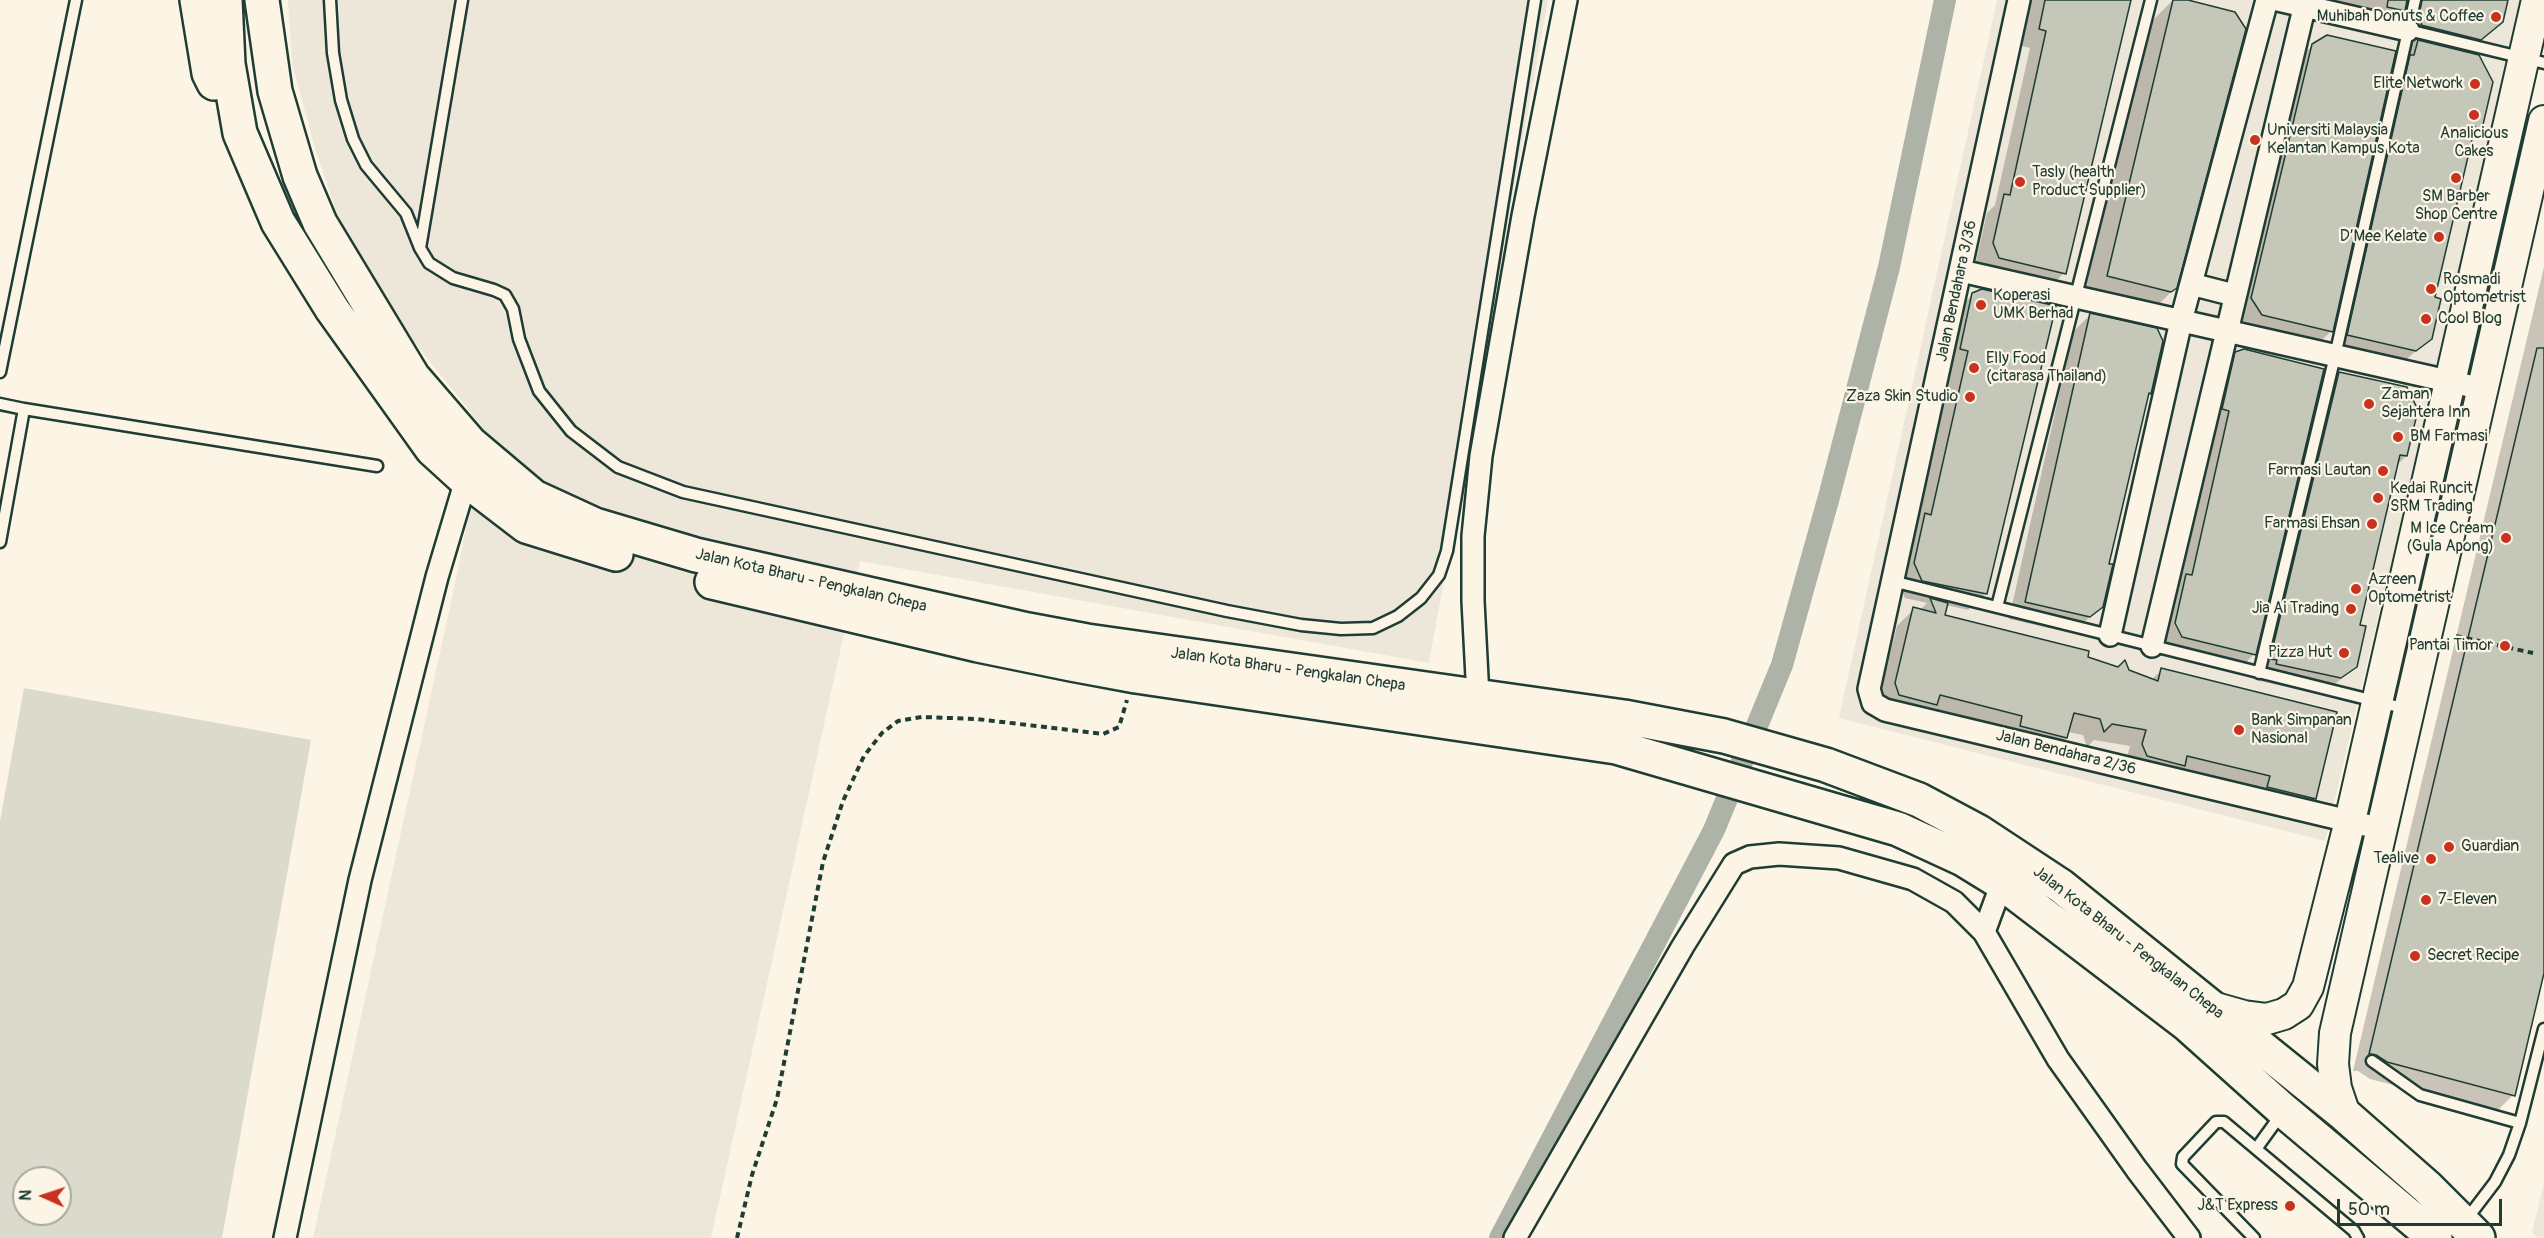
<!DOCTYPE html>
<meta charset="utf-8">
<style>
body{margin:0}
#map{position:relative;width:2544px;height:1238px;overflow:hidden;background:#fcf5e5;font-family:Pangolin,sans-serif}
canvas{display:block}
.north{position:absolute;left:12px;top:1166px;width:60px;height:60px;box-sizing:border-box;background:#fcf5e5;border:2px solid #a4ab9e;border-radius:50%;rotate:273deg;font-size:16px;font-weight:700;line-height:24px;text-align:center;color:#1f3d34}
.north::after{content:'';display:block;margin:auto;width:21px;height:27px;background:#c8321e;clip-path:polygon(50% 0,100% 100%,50% 72%,0 100%)}
.scale{position:absolute;left:2337px;top:1199px;width:165px;height:27px;box-sizing:border-box;border:3px solid #1f3d34;border-top:0;padding-left:8px;font-size:18px;line-height:21px;white-space:nowrap;color:#1f3d34;-webkit-text-stroke:4px #fcf5e5;paint-order:stroke}
</style>
<div id="map">
<canvas width="2544" height="1238"></canvas>
<div class="north">N</div>
<div class="scale">50 m</div>
</div>
<script>
const ctx = document.querySelector('canvas').getContext('2d');
ctx.lineJoin = 'round';
function paint(path, color) {
  ctx.fillStyle = color;
  ctx.fill(path, 'evenodd');
}
function toPath(rows) {
  const path = new Path2D();
  for (const r of rows) {
    path.moveTo(r[0], r[1]);
    for (let i = 2; i < r.length; i += 2) path.lineTo(r[i], r[i + 1]);
  }
  return path;
}
function strokePath(path, color, width, dash) {
  ctx.strokeStyle = color;
  ctx.lineWidth = width;
  ctx.lineCap = dash ? 'butt' : 'round';
  ctx.setLineDash(dash || []);
  ctx.stroke(path);
}
function label(font, color, halo, rows, align = 'center') {
  ctx.font = font + ' Pangolin,sans-serif';
  ctx.lineWidth = 4.5;
  ctx.setLineDash([]);
  ctx.textBaseline = 'middle';
  ctx.strokeStyle = halo;
  ctx.fillStyle = color;
  for (const [text, x, y, turn = 0] of rows) {
    ctx.save();
    ctx.translate(x, y);
    ctx.rotate((+turn || 0) * Math.PI / 180);
    ctx.textAlign = isNaN(turn) ? turn : align;
    if (halo) ctx.strokeText(text, 0, 0);
    ctx.fillText(text, 0, 0);
    ctx.restore();
  }
}
paint(toPath([
 [288,0,1548,0,1429,663,860,561,711,1238,313,1238,456,579,485,430,375,293,335,208,314,145,292,63],
 [1997,0,2524,0,2325,841,1839,718],
 [2544,1183,2544,1238,2538,1238,2532,1232]
]), '#ece7d8');
paint(toPath([
 [24,688,311,740,222,1238,0,1238,0,821],
 [24,1178,60,1178,60,1214,24,1214]
]), '#dcdacc');
paint(toPath([
 [2032,0,2130,0,2064,273,2047,290,1982,274,1976,261,1987,213,1995,205,2030,48,2022,46],
 [2173,0,2182,0,2175,288,2150,313,2082,301,2150,23],
 [2303,0,2507,0,2501,21,2467,54,2481,128,2471,138,2433,298,2430,338,2398,367,2331,352,2401,59,2410,50,2400,47,2401,21,2397,17,2382,32],
 [2313,45,2331,331,2306,356,2227,323,2287,70],
 [2544,267,2544,966,2513,1095,2496,1112,2370,1079,2358,1071,2353,1071],
 [1973,294,1986,593,1968,610,1946,605,1943,616,2086,658,2151,680,2162,670,2314,798,2297,815,2126,761,2130,746,2094,740,2087,747,2083,735,2068,732,2066,738,2049,754,1878,701,1897,626,1914,609,1920,610,1927,603,1905,598,1898,581,1908,532,1917,523,1951,368,1944,366,1956,312],
 [2090,315,2150,393,2146,397,2107,565,2102,606,2072,633,2009,619,2073,332],
 [2236,354,2254,654,2237,672,2164,654,2159,641,2170,593,2178,584,2212,428,2218,371],
 [2339,374,2406,456,2396,466,2358,626,2355,666,2323,695,2260,681,2322,391]
]), '#0003');
strokePath(toPath([
 [1500,1238,1714,830,1782,665,1830,493,1889,267,1945,0]
]), '#aeb3a7', 22);
const building = toPath([
 [2045,0,2131,0,2066,274,1999,258,1993,243,2004,194,2010,195,2046,31,2039,29,2045,0],
 [2173,0,2188,0,2235,12,2246,29,2177,288,2171,292,2107,276,2173,0],
 [2388,0,2407,0,2405,11,2387,7,2388,0],
 [2422,0,2508,0,2503,22,2481,40,2421,25,2423,15,2419,15,2422,0],
 [2327,35,2396,51,2333,332,2262,315,2251,298,2312,44,2327,35],
 [2418,40,2479,55,2493,82,2482,129,2475,127,2435,297,2441,299,2432,339,2416,351,2347,335,2410,55,2414,55,2418,40],
 [1982,289,2056,306,1987,594,1922,581,1914,563,1925,513,1931,515,1968,351,1960,349,1972,293,1982,289],
 [2090,313,2157,328,2163,341,2151,394,2149,393,2109,564,2113,564,2103,607,2090,617,2025,602,2090,313],
 [2537,348,2544,348,2544,973,2515,1096,2387,1062,2376,1055,2369,1054,2537,348],
 [2244,349,2324,369,2256,655,2182,637,2175,623,2186,574,2192,575,2229,411,2222,409,2235,352,2244,349],
 [2339,372,2407,387,2418,410,2407,456,2400,455,2360,625,2366,626,2357,667,2341,678,2276,664,2277,660,2270,659,2339,372],
 [1930,598,1948,603,1945,615,2089,651,2088,657,2118,667,2125,660,2129,670,2158,681,2161,668,2337,712,2316,799,2267,787,2270,776,2187,756,2185,766,2147,756,2142,744,2146,730,2112,724,2104,732,2100,719,2074,713,2067,738,2020,726,2022,716,1940,695,1937,705,1899,695,1895,683,1913,607,1936,613,1930,598]
]);
paint(building, '#c5c7b9');
strokePath(building, '#1f3d34', 1.5);
const lane = toPath([
 [330,0,333,53,341,100,353,139,366,165,406,213,420,248,429,263,453,278,494,290,505,295,513,309,519,339,539,391,571,431,618,467,683,492,1227,611,1301,625,1341,629,1373,628,1398,616,1421,598,1439,575,1447,551,1535,0],
 [2408,30,2544,63],
 [420,248,462,0],
 [0,372,76,0],
 [0,404,24,409],
 [0,542,24,409,377,466],
 [1892,581,2407,709],
 [1997,607,2151,0],
 [2259,673,2335,356,2415,0],
 [2372,1061,2420,1095,2520,1123],
 [2256,1149,2282,1113],
 [2466,1220,2495,1182,2509,1155,2520,1123,2544,1029],
 [2254,1238,2182,1164,2183,1157,2216,1122,2224,1122,2354,1231,2358,1238]
]);
const street = toPath([
 [2019,0,1869,689,1873,703,1885,710,2382,829],
 [2278,0,2408,30],
 [1961,271,2483,389],
 [2191,284,2234,295],
 [2110,635,2181,321,2267,0],
 [2152,646,2306,0],
 [1478,697,1473,601,1473,536,1481,456,1523,216,1566,0],
 [2002,883,1984,932,2058,1059,2137,1170,2189,1238],
 [285,1238,360,880,437,577,466,480],
 [1515,1238,1683,946,1734,864,1750,857,1779,854,1839,858,1913,879,1954,902,1984,932]
]);
const secondary = toPath([
 [2212,1007,2244,1016,2267,1019,2284,1014,2298,1005,2308,987,2350,821,2537,0],
 [2345,1115,2336,1088,2333,1064,2335,1033,2544,121]
]);
const primary = toPath([
 [197,0,209,73,214,83],
 [225,0,228,64,240,133,278,222,332,309,432,449,466,480,526,526,616,554],
 [262,0,275,91,300,176,320,223,413,377,470,443,534,497,595,525,696,555,1028,630,1087,641,1624,717,1724,736,1826,765,1919,800,1979,832,2061,886,2345,1115,2427,1187,2478,1238],
 [712,582,978,645,1071,664,1136,676,1616,747,1898,829,1963,859,2002,883,2188,1025,2284,1111,2435,1238]
]);
strokePath(lane, '#1f3d34', 15);
strokePath(street, '#1f3d34', 26);
strokePath(secondary, '#1f3d34', 34);
strokePath(primary, '#1f3d34', 38);
strokePath(toPath([
 [2456,636,2533,653],
 [737,1238,752,1175,777,1099,823,862,843,801,864,756,882,733,898,721,922,717,977,719,1103,734,1119,727,1127,700]
]), '#1f3d34', 4, [6, 4.5]);
strokePath(lane, '#fcf5e5', 10);
strokePath(street, '#fcf5e5', 21);
strokePath(secondary, '#fcf5e5', 30);
strokePath(primary, '#fcf5e5', 33);
for (const [x, y, r, color] of [
 [2496,17,6,"#c8321e"],
 [2475,84,6,"#c8321e"],
 [2474,115,6,"#c8321e"],
 [2255,140,6,"#c8321e"],
 [2456,178,6,"#c8321e"],
 [2020,182,6,"#c8321e"],
 [2439,237,6,"#c8321e"],
 [2431,289,6,"#c8321e"],
 [1981,305,6,"#c8321e"],
 [2426,319,6,"#c8321e"],
 [1974,368,6,"#c8321e"],
 [1970,397,6,"#c8321e"],
 [2369,404,6,"#c8321e"],
 [2398,437,6,"#c8321e"],
 [2383,471,6,"#c8321e"],
 [2378,498,6,"#c8321e"],
 [2372,524,6,"#c8321e"],
 [2506,538,6,"#c8321e"],
 [2356,589,6,"#c8321e"],
 [2351,609,6,"#c8321e"],
 [2505,646,6,"#c8321e"],
 [2344,653,6,"#c8321e"],
 [2239,730,6,"#c8321e"],
 [2449,847,6,"#c8321e"],
 [2431,859,6,"#c8321e"],
 [2426,900,6,"#c8321e"],
 [2415,956,6,"#c8321e"],
 [2290,1206,6,"#c8321e"]
]) {
  const dot = new Path2D();
  dot.arc(x, y, r, 0, 2 * Math.PI);
  ctx.fillStyle = color;
  ctx.fill(dot);
  strokePath(dot, '#fcf5e5', 2);
}
label('16px', '#1f3d34', '#fcf5e5', [
 ["Muhibah Donuts & Coffee",2484,17,"right"],
 ["Elite Network",2463,84,"right"],
 ["Universiti Malaysia",2267,131],
 ["Kelantan Kampus Kota",2267,149],
 ["Analicious",2474,134,"center"],
 ["Cakes",2474,152,"center"],
 ["Tasly (health",2032,173],
 ["Product Supplier)",2032,191],
 ["SM Barber",2456,197,"center"],
 ["Shop Centre",2456,215,"center"],
 ["D’Mee Kelate",2427,237,"right"],
 ["Rosmadi",2443,280],
 ["Optometrist",2443,298],
 ["Koperasi",1993,296],
 ["UMK Berhad",1993,314],
 ["Cool Blog",2438,319],
 ["Elly Food",1986,359],
 ["(citarasa Thailand)",1986,377],
 ["Zaman",2381,395],
 ["Sejahtera Inn",2381,413],
 ["Zaza Skin Studio",1958,397,"right"],
 ["BM Farmasi",2410,437],
 ["Farmasi Lautan",2371,471,"right"],
 ["Kedai Runcit",2390,489],
 ["SRM Trading",2390,507],
 ["Farmasi Ehsan",2360,524,"right"],
 ["M Ice Cream",2494,529,"right"],
 ["(Gula Apong)",2494,547,"right"],
 ["Azreen",2368,580],
 ["Optometrist",2368,598],
 ["Jia Ai Trading",2339,609,"right"],
 ["Pantai Timor",2493,646,"right"],
 ["Pizza Hut",2332,653,"right"],
 ["Bank Simpanan",2251,721],
 ["Nasional",2251,739],
 ["Guardian",2461,847],
 ["Tealive",2419,859,"right"],
 ["7-Eleven",2438,900],
 ["Secret Recipe",2427,956],
 ["J&T Express",2278,1206,"right"]
], 'left');
label('16px', '#1f3d34', '#fcf5e5', [
 ["Jalan Bendahara 3/36",1957,291,-78],
 ["Jalan Kota Bharu - Pengkalan Chepa",811,581,13],
 ["Jalan Kota Bharu - Pengkalan Chepa",1288,670,8],
 ["Jalan Bendahara 2/36",2066,753,14],
 ["Jalan Kota Bharu - Pengkalan Chepa",2128,943,38]
]);
</script>
